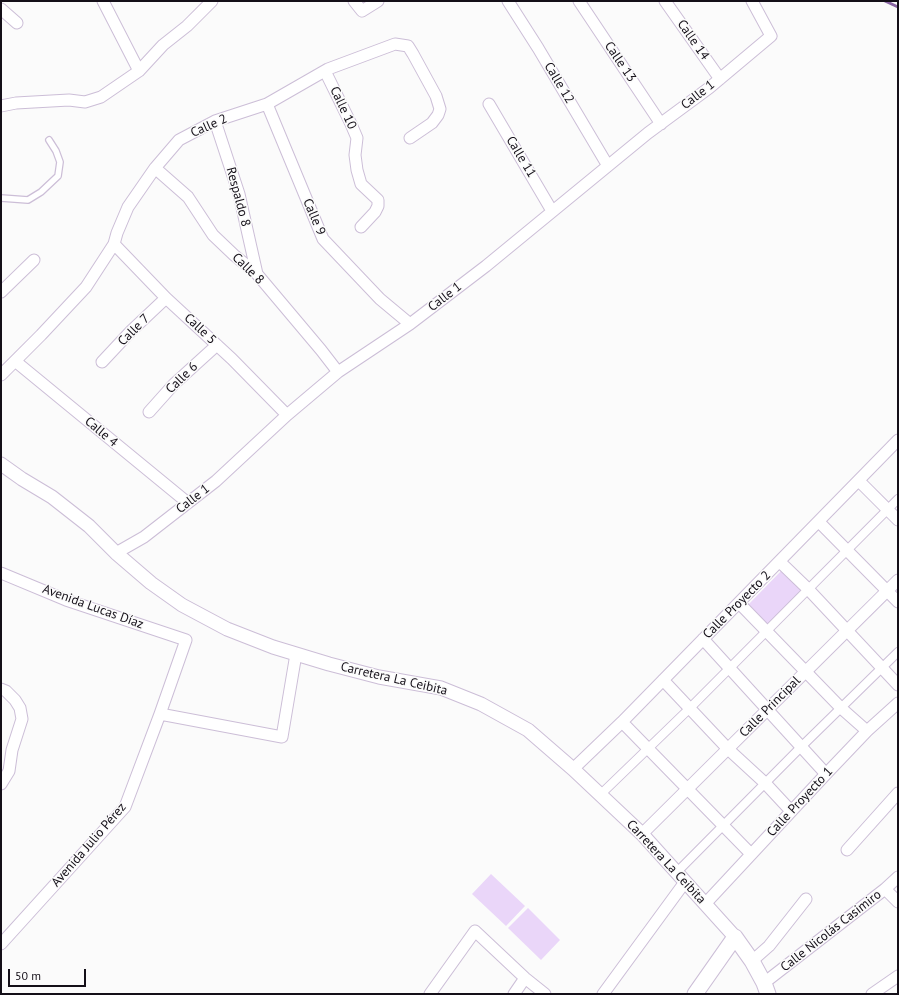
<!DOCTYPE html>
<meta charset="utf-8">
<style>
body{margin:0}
#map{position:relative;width:899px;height:995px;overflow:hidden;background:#fbfbfb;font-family:"PT Sans",sans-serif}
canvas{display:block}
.frame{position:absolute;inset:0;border:2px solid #140f18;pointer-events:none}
.scale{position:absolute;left:8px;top:969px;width:78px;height:18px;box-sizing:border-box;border:2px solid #140f18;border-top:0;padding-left:5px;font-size:12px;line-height:14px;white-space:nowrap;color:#140f18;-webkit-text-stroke:3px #fbfbfb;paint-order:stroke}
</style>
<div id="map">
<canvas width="899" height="995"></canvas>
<div class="frame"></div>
<div class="scale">50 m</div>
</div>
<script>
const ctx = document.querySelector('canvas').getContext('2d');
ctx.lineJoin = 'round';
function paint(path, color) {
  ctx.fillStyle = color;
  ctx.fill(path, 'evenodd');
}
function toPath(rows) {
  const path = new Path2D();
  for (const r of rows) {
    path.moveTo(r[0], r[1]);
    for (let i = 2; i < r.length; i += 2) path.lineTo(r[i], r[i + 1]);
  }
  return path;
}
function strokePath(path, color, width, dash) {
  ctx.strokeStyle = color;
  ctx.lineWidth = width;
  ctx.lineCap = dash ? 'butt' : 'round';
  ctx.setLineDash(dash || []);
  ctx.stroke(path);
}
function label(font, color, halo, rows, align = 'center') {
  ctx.font = font + ' "PT Sans",sans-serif';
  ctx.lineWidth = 3;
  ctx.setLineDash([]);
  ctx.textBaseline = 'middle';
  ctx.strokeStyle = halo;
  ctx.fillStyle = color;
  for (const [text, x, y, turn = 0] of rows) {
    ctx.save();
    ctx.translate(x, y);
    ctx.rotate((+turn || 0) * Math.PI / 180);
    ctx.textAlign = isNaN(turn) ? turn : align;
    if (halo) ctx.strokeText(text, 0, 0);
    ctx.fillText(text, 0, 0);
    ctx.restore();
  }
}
paint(toPath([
 [782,570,804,590,768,626,747,606],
 [491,874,525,906,506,926,472,894],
 [528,908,560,940,541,960,508,928]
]), '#ead6f9');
strokePath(toPath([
 [885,1,898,7]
]), '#8a66a4', 3);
const service = toPath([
 [1,198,28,200,41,192,58,176,60,162,56,151,49,140]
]);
const pedestrian = toPath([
 [601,794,690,708,898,499],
 [677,872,801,747,898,652]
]);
const minor = toPath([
 [103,1,139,71],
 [354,1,362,11,378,1],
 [508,1,538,48,608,166],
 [579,1,661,124],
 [665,1,720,79],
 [1,9,17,23],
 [325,71,351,124,357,138,355,155,357,170,361,184,378,200,378,206,375,212,361,227],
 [267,104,323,239,380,299,410,324],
 [489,104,552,211],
 [1,106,16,103,69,100,85,102,101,97,139,71,163,45,187,26,212,1],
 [215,121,239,194,257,274],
 [155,168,188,197,213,235,234,255,257,274,321,350,338,372],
 [114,244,166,298,232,359,287,415],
 [1,292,34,260],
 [15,361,188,503],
 [102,362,131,331,166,298],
 [1,375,41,335,86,287,114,244,117,233,128,207,155,168,179,140,215,121,267,104,328,69,395,44,408,46,413,54,436,96,440,109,438,115,432,123,410,138],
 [149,412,174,384,217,345],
 [859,481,898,520],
 [819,522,898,602],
 [116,553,144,537,216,481,287,415,338,372,410,324,486,266,648,133,709,88,771,36,752,1],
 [780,562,808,589,898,685],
 [1,573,66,600,186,640,160,714,125,807,1,944],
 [739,603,841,708,867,731],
 [703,639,826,774],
 [663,680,728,749,765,783,791,811],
 [1,689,6,691,15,700,20,708,22,719,12,750,9,771,1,784],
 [160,714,282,737,296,654],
 [622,722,751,854],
 [573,769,622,722,898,440],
 [642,834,898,580],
 [847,850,898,793],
 [885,889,898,902],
 [705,904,826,774,867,731,898,703],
 [752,961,769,946,806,899],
 [764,983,885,889,898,877],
 [430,994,475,931,525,978,545,994],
 [514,994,525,978],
 [603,994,685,882],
 [872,994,898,976]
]);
const tertiary = toPath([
 [1,464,22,479,52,497,89,526,116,553,151,583,182,605,227,629,273,647,329,664,379,677,441,688,481,704,528,730,573,769,642,834,735,937]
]);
const secondary = toPath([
 [695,994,735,937,752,961,764,983,768,994]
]);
strokePath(service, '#ccbed7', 8);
strokePath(pedestrian, '#ccbed7', 10);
strokePath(minor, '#ccbed7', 13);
strokePath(tertiary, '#ccbed7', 15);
strokePath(secondary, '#ccbed7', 17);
strokePath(service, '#fff', 5.5);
strokePath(pedestrian, '#fff', 8);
strokePath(minor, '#fff', 11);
strokePath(tertiary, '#fff', 13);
strokePath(secondary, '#fff', 15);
label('13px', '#140f18', '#fbfbfb', [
 ["Calle 14",693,40,55],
 ["Calle 13",620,62,56],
 ["Calle 12",559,83,59],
 ["Calle 1",698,95,-38],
 ["Calle 10",343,108,65],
 ["Calle 2",209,126,-24],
 ["Calle 11",521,157,59],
 ["Respaldo 8",238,197,75],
 ["Calle 9",314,217,67],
 ["Calle 8",248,269,44],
 ["Calle 1",445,297,-38],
 ["Calle 5",200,329,43],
 ["Calle 7",134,330,-45],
 ["Calle 6",182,378,-44],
 ["Calle 4",101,432,40],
 ["Calle 1",193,499,-38],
 ["Calle Proyecto 2",737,605,-45],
 ["Avenida Lucas Díaz",93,607,20],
 ["Carretera La Ceibita",394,679,13],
 ["Calle Principal",770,707,-45],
 ["Calle Proyecto 1",800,802,-47],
 ["Avenida Julio Pérez",89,845,-49],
 ["Carretera La Ceibita",666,862,47],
 ["Calle Nicolás Casimiro",831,931,-38]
]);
</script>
